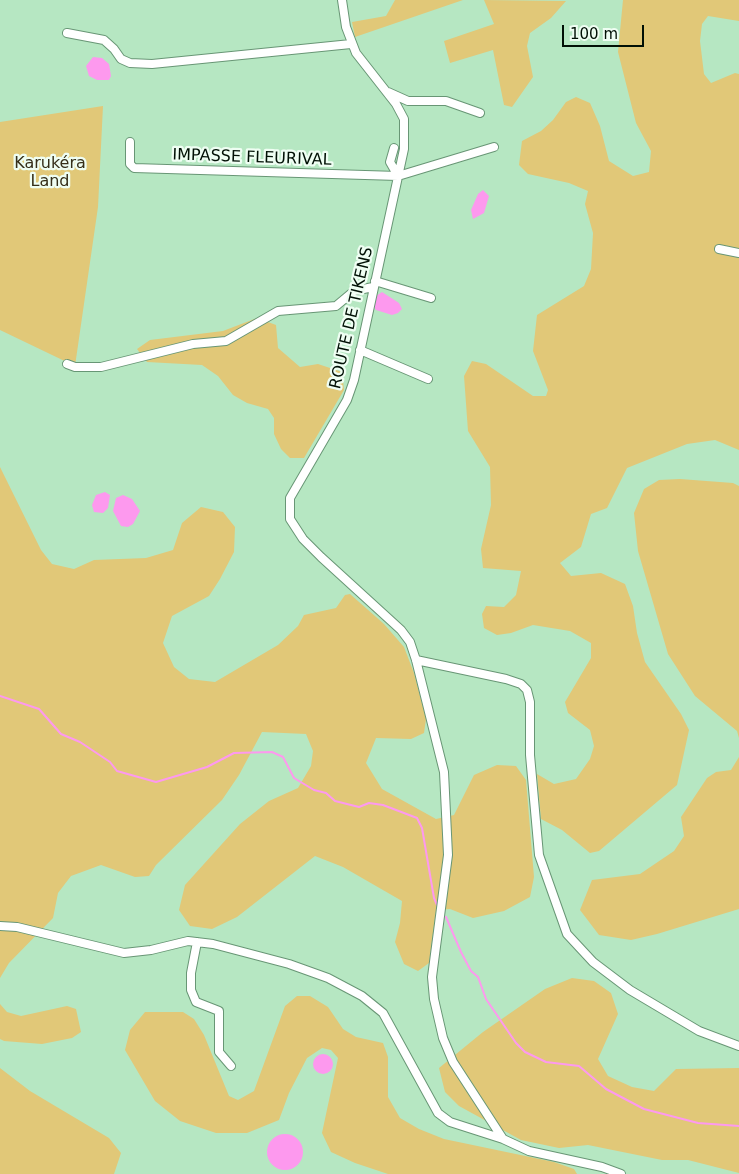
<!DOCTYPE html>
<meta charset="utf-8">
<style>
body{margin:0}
#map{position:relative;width:739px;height:1174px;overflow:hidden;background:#b6e7c2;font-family:"DejaVu Sans",sans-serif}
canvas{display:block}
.scale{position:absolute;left:562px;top:25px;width:82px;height:22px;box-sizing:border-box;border:2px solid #011005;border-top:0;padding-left:6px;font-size:15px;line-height:18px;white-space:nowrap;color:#011005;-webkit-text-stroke:4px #effef3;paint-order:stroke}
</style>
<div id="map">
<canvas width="739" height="1174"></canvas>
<div class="scale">100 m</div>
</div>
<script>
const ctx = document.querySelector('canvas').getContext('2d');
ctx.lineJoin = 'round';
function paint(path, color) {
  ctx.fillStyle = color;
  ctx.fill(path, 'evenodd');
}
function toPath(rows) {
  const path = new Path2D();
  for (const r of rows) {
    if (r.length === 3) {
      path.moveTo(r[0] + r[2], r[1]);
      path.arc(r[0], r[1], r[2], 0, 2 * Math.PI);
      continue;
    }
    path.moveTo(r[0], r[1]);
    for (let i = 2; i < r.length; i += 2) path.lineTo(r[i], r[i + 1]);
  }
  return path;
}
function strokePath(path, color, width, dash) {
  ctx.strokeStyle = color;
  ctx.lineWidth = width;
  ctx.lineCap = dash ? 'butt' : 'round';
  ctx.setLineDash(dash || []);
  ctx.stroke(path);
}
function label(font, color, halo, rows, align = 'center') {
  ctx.font = font + ' "DejaVu Sans",sans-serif';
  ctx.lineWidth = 4.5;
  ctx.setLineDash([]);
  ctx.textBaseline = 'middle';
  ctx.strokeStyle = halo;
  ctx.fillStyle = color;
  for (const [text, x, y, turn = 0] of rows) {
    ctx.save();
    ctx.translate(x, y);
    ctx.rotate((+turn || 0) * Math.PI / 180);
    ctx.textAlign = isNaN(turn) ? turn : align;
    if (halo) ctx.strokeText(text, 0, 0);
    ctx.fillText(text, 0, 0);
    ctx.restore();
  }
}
paint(toPath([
 [395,0,463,0,355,37,352,22,386,16],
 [484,0,566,1,551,18,530,33,527,46,533,77,512,107,504,105,493,50,450,63,444,41,494,24],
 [623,0,739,0,739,21,708,16,702,24,700,41,704,74,711,83,735,73,739,74,739,450,715,440,687,444,627,468,607,508,591,514,581,547,560,563,571,576,601,573,625,584,633,606,637,633,645,662,681,714,689,730,677,785,599,851,590,853,562,830,541,819,537,774,554,784,576,779,590,759,594,746,590,730,568,713,565,702,591,658,591,643,570,631,533,625,511,633,497,635,484,628,482,614,486,606,504,607,516,595,521,571,483,568,481,549,491,505,490,467,468,431,464,376,472,361,486,364,533,396,546,396,548,390,533,351,537,315,584,286,591,269,593,233,585,204,588,191,569,183,528,174,519,165,522,141,541,131,553,120,566,102,576,97,590,103,600,126,609,161,633,176,649,172,651,151,636,123,618,52],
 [103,106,98,207,75,366,0,330,0,122],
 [257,318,276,325,278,348,300,367,318,364,342,372,344,390,304,458,290,458,281,449,274,434,274,418,268,409,247,403,233,395,218,376,202,365,147,362,137,349,150,340,223,331],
 [0,467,41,550,52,564,74,569,94,560,146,558,173,550,182,523,201,507,223,512,235,527,234,552,220,579,209,596,172,616,163,643,174,667,189,679,215,682,278,645,298,626,304,615,336,608,345,595,350,594,384,624,404,647,414,673,426,719,424,733,411,739,376,738,366,763,382,789,436,819,454,815,474,775,497,765,516,766,526,780,534,877,530,897,504,911,473,918,450,909,436,910,429,963,418,971,404,964,395,942,400,923,402,901,343,867,315,856,237,917,212,929,190,926,179,910,185,885,240,824,269,801,298,788,311,766,313,751,306,734,262,732,239,775,222,800,156,865,149,876,135,877,101,865,71,876,58,893,53,918,9,963,0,978],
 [680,479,733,483,739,486,739,738,737,731,695,696,668,654,638,551,634,513,644,489,659,480],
 [739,757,739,909,657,934,631,940,599,935,580,910,592,880,640,874,674,851,684,836,681,817,707,778,716,772,731,770],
 [572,978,594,981,611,993,618,1014,598,1059,608,1076,632,1087,654,1091,676,1069,739,1068,739,1173,688,1160,662,1160,588,1145,559,1148,521,1140,459,1106,445,1092,439,1068,483,1032,545,989],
 [297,996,310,996,328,1007,343,1029,356,1037,383,1043,388,1057,388,1097,400,1118,419,1129,444,1139,554,1162,574,1169,577,1174,388,1174,355,1163,331,1152,322,1133,338,1058,331,1050,322,1048,307,1058,289,1093,279,1120,247,1133,216,1133,180,1121,155,1101,125,1050,130,1030,145,1012,183,1012,194,1019,204,1035,229,1096,238,1100,254,1091,285,1006],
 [0,1004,7,1012,21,1016,67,1006,76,1009,81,1032,72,1038,42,1044,4,1041,0,1039],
 [0,1068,30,1091,109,1138,121,1153,114,1174,0,1174]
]), '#e1c878');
paint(toPath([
 [93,57,102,58,109,64,111,76,109,80,97,80,89,76,86,66],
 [483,190,489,196,484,213,473,219,471,210,478,194],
 [382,292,399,303,402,309,398,313,392,315,376,310,374,307,376,296],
 [105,492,110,495,108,508,103,513,94,512,92,505,96,495],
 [123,495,132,499,140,511,133,524,128,527,121,526,113,511,116,498],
 [323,1064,10],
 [285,1152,18]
]), '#fd99ee');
strokePath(toPath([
 [0,696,39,709,61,734,80,742,110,762,117,771,156,782,207,767,234,753,272,752,283,757,294,778,314,790,326,793,335,801,359,807,369,803,383,805,417,818,422,828,434,898,437,905],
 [446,917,461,952,471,971,478,977,486,999,516,1043,525,1052,546,1062,579,1066,606,1089,644,1109,698,1123,739,1126]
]), '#fd99ee', 2);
const minor = toPath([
 [342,0,346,27,356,53,396,104,404,119,404,149,354,380,347,400,290,498,290,519,303,539,321,557,401,630,410,642,416,660,444,772,448,855,432,977,434,999,443,1038,453,1062,503,1139,529,1151,602,1167,621,1174],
 [67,33,104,40,114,49,121,59,130,63,152,64,351,44],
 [388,92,408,101,446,101,480,113],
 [130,142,130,164,134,168,398,176,494,147],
 [394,148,390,162,398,176],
 [719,249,739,253],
 [375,281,431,298],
 [360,350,428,379],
 [67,364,75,367,101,367,193,344,226,341,278,311,336,306,354,291,373,287],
 [416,660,506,679,521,684,527,690,530,702,530,755,539,855,567,934,593,962,630,990,699,1031,739,1046],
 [0,926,17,927,124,953,151,950,188,941,213,944,289,964,328,978,362,996,383,1013,438,1113,450,1122,503,1139],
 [197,942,191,973,191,990,196,1002,219,1011,219,1052,231,1066]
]);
strokePath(minor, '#689675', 10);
strokePath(minor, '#fff', 8);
label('16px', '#011005', '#effef3', [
 ["IMPASSE FLEURIVAL",252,158,2],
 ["ROUTE DE TIKENS",352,318,-77]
]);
label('16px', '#362f19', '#effef3', [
 ["Karukéra",50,164],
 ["Land",50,182]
]);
</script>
